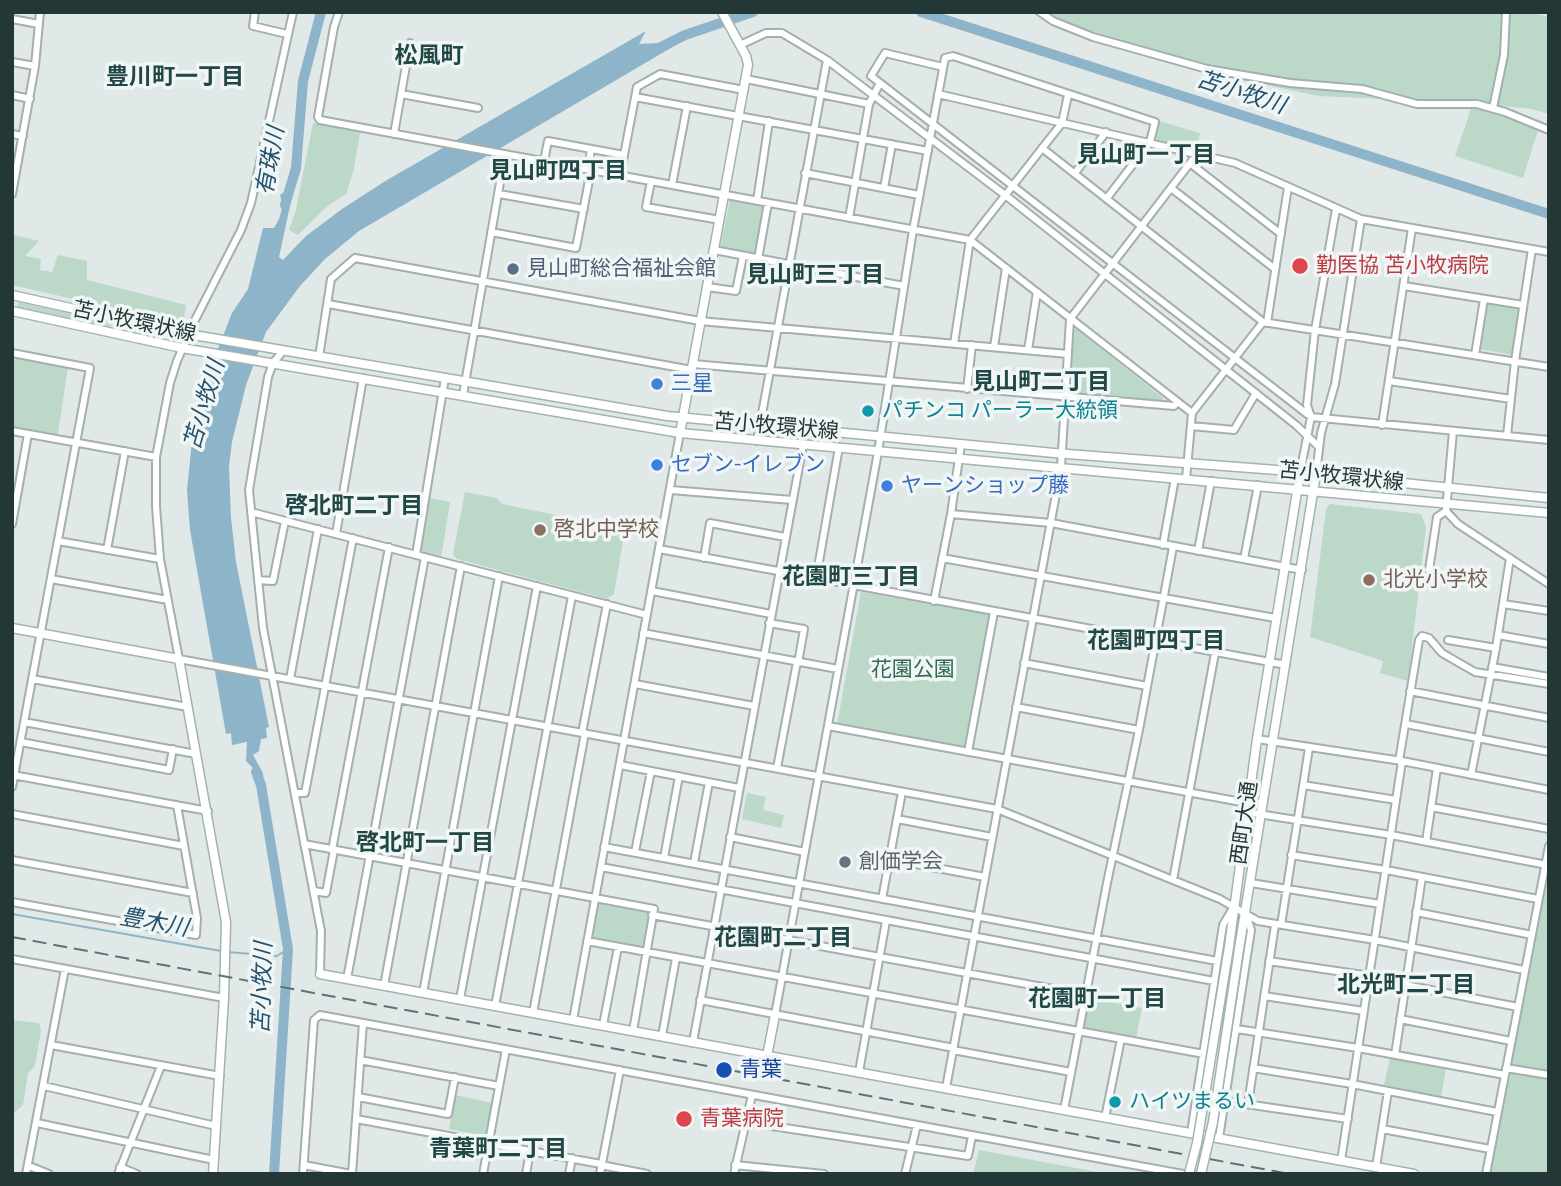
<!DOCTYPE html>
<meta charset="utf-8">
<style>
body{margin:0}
#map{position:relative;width:1561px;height:1186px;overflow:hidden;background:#e0e9e7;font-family:Karla,sans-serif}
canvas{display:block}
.frame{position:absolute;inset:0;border:14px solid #233836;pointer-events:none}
</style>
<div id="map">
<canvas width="1561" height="1186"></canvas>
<div class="frame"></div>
</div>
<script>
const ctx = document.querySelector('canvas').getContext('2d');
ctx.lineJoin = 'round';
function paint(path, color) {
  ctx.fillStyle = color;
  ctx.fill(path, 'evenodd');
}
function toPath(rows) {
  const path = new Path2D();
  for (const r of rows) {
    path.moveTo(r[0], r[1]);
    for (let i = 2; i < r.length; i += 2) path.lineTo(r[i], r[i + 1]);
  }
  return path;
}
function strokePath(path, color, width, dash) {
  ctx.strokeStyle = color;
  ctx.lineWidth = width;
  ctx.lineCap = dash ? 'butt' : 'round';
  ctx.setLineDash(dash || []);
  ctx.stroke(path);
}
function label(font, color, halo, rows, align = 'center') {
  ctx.font = font + ' Karla,"Noto Sans JP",sans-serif';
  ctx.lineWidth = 7;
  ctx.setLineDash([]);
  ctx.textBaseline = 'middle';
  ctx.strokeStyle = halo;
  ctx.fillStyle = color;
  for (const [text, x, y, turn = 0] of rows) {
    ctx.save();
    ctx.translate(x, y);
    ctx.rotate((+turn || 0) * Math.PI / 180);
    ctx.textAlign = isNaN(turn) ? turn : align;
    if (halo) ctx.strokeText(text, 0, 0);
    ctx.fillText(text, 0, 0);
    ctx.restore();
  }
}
paint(toPath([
 [1037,12,1529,12,1549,17,1549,114,1532,109,1491,105,1539,127,1523,178,1455,156,1473,103,1318,96,1220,75,1073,30,1034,14],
 [1159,121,1200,133,1197,150,1157,141,1154,137],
 [313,123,360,132,354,169,346,194,326,207,298,235,289,230,296,210],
 [730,200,766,206,757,256,720,248],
 [14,235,39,241,25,256,41,259,40,270,52,272,58,255,87,261,87,280,186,305,184,318,173,322,12,285],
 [18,302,112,322,111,327,17,307],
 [1488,302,1520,308,1513,355,1479,349,1485,305],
 [1076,329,1163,398,1163,403,1070,394,1073,331],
 [15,358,68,367,58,434,12,428,12,371],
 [465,492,496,498,502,504,625,529,614,594,607,599,457,559,453,554],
 [430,498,450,502,441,558,420,551],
 [1330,504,1421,514,1426,527,1408,681,1380,673,1383,661,1310,637,1326,509],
 [861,592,990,615,965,748,837,725],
 [747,793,766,797,763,810,784,815,781,828,742,819],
 [1549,871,1549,1174,1490,1174,1530,970],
 [601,901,649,911,644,947,595,939,593,936,598,904],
 [1089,998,1142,1008,1136,1038,1085,1030,1083,1027],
 [12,1020,39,1023,41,1030,35,1066,28,1073,23,1105,12,1115],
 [1390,1058,1446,1069,1441,1097,1384,1085],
 [455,1095,492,1103,485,1136,449,1129],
 [979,1150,1108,1174,973,1174]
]), '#bbd8c9');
paint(toPath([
 [646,31,639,44,681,42,359,231,325,259,300,286,266,332,246,385,232,442,229,466,231,518,236,562,269,727,266,728,267,738,261,739,259,751,253,755,263,773,264,786,260,784,253,768,246,761,247,742,232,745,231,733,226,734,190,530,187,490,192,441,203,387,232,313,248,289,263,228,274,228,279,219,283,205,280,195,286,191,293,192,279,257,283,260,306,236,342,209,387,180]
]), '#8eb4c9');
strokePath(toPath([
 [12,914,221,951],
 [227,952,277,956,288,949]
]), '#8eb4c9', 2);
strokePath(toPath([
 [921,12,1549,214],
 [653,51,685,35,753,12],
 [285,205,296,168,303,81,321,12],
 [256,772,261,785,288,949,274,1174]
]), '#8eb4c9', 10);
const street = toPath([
 [255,12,253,26,287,34],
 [293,12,251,203,241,230,194,322,177,361,170,383,156,457,156,506,160,559,179,659,997,809,1220,899,1258,921,1375,940,1524,970],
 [339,12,334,27,318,117,320,120,970,240,1192,413],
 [1040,12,1053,21,1093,37,1207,69,1290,83,1362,89,1417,104,1477,104,1505,112,1549,130],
 [12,19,39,24],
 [740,45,766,33,782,33,827,60,1005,195,1296,425,1318,446],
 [12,62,35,66],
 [943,67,885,53,871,76,1311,417,1549,440],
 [746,79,869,104],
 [401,94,478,108],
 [938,94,1235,163,1361,219,1549,252],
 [12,95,30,99],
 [635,97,928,151],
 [1493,108,1504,55,1506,12],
 [12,134,23,136],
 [394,134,410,43],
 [1042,148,1263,322,1549,367],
 [544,161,548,141,624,155],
 [1191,164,1281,234],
 [588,169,591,149],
 [805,173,919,195],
 [1075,173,1106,132],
 [620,176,637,87,660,74,744,90],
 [651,181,646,207,720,220],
 [672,185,687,106],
 [884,188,892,144],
 [1171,188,1275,269],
 [12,194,35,66,40,12],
 [499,194,584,209],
 [757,201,769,121],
 [849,218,869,104,880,83],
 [491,232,576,248,591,170],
 [714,250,904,286],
 [758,259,768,203],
 [1327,266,1353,271],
 [1404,286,1523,305],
 [707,287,736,291,743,256],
 [328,304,692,370],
 [1267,323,1288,187],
 [954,344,970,240,1062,123,1068,95],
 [994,347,1006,268],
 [1028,350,1037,292],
 [283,351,273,363,268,377,249,490,263,628,321,931,320,974],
 [12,353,90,368,12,787],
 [1475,355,1484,299],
 [319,357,331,279,355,258,700,321,1068,354],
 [693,364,1174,406,1177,403],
 [1389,381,1511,399],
 [967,389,972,345],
 [463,395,502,171],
 [1382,425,1412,228],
 [1191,426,1234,430,1256,393],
 [12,431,156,457],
 [1453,431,1446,511,1458,524,1549,584],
 [1507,436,1515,361,1532,249],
 [757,441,827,60],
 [1300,473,1311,417,1307,405,1315,330,1336,209],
 [1316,474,1321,433,1335,384,1361,219],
 [1186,479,1192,413,1263,322],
 [671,490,792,500],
 [251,512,647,615],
 [951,514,1051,523,1302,570],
 [12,524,28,434],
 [336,534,363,378],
 [58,541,160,559],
 [1163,545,1175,478],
 [659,549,1286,665],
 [107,550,125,451],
 [1198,551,1211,481],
 [416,555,445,378],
 [704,558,710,523,785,537],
 [942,558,1275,618],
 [1244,559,1258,485],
 [1429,570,1437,517,1446,511],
 [51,579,168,600],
 [816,579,839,447],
 [258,580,273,581,285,521],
 [652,591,771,614],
 [934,601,951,514,961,444],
 [1503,604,1549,611],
 [769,623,804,629,798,663],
 [643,633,838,669],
 [1498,635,1549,644],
 [1448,640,1496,648],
 [1024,663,1147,686],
 [1492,667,1549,677],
 [32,679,188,707],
 [290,679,318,529],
 [635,684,754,706],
 [1410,691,1549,718],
 [1016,707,1139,730],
 [24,722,196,754],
 [1406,724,1549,752],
 [828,726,1247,803],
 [582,733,607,604],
 [1257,739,1402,761,1549,790],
 [21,742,169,770,173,749],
 [968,752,994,612],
 [1399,761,1419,640,1422,636,1429,638,1442,653,1475,672,1549,684],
 [620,765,739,788],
 [777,768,797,662],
 [13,775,208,811],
 [1471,775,1496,648,1510,558],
 [1303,785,1396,800],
 [295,793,305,793,353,538],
 [1431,807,1549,829],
 [1246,812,1391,835,1547,865],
 [12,814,184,846],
 [897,819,992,837],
 [730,837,805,852],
 [1426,842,1437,768],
 [304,844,654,909,633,1031],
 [604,847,1217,961],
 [332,850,389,547],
 [635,852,651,771],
 [1291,855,1386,870,1538,899],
 [664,858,679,776],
 [889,859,985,877],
 [12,860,193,893],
 [694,863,709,782],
 [601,867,1214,981],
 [1173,880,1215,653],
 [1251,883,1380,904],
 [314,891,326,893,334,850],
 [882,899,902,792],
 [12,902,196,935,197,918,177,805],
 [1416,912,1532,935],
 [652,915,1086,995],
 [1281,925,1309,748],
 [587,941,1204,1054],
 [12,959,224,998],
 [1269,961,1370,976],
 [347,979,425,557],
 [1405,985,1518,1007],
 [384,986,461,566],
 [423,993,499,576],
 [1264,996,1364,1011],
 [460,999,537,586],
 [700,1000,954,1048],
 [495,1006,572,596],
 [533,1013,585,733],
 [775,1015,878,452,913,230,945,58,953,56,1155,122,1150,142,1107,198],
 [1400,1019,1511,1041],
 [573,1020,680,433],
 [603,1025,618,947],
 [1237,1029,1358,1048,1505,1075],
 [662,1036,676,958],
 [693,1042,803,445],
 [51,1045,220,1076],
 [953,1050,1071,1072],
 [1395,1055,1422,877],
 [360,1060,499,1086],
 [1253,1068,1352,1084,1497,1112],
 [1506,1068,1549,1075],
 [859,1072,886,921],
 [44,1086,216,1126],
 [946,1088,1061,467,1070,319,1197,154],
 [358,1097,448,1114,455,1077],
 [1225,1101,1348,1119],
 [1248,1104,1275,925],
 [1064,1110,1107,883,1139,730,1173,547],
 [1105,1118,1121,1039],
 [356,1119,601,1164],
 [746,1122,968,1156,972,1136],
 [37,1123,214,1160],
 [1382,1129,1490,1149],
 [1191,1133,1223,925,1233,908],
 [1219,1138,1251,930,1246,914],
 [1341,1161,1402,761],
 [304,1165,351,1174],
 [601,1165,647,1174],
 [735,1165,824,1174],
 [29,1166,49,1174],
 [120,1167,137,1174],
 [1376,1167,1388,1091],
 [26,1174,65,969],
 [118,1174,161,1066],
 [303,1174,314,1020,320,1015,1183,1174],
 [352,1174,363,1023],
 [483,1174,506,1049],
 [526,1174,530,1151],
 [569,1174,572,1158],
 [600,1174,620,1070],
 [734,1174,752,1095],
 [905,1174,917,1125],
 [1486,1174,1549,846]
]);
const secondary = toPath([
 [12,295,188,334,667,416,1054,453,1277,470,1549,498],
 [12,311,182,348,680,433,1549,513],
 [680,433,748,65,746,56,722,12],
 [12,628,179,659,226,922,224,998,213,1174],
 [1229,947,1257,739,1300,473],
 [1239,949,1316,474],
 [320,974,1414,1174],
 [767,1056,775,1015]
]);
strokePath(street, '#a4b0ae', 10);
strokePath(secondary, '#a1b4b1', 11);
strokePath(street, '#fff', 6);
strokePath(secondary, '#fff', 8);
strokePath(toPath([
 [12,937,1290,1174]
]), '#5d7472', 2, [14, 7]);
const secondaryBridge = toPath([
 [1189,1174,1197,1143,1229,947],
 [1201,1174,1213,1122,1239,949]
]);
strokePath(secondaryBridge, '#a1b4b1', 11, []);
strokePath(secondaryBridge, '#fff', 8);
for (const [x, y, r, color] of [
 [1300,266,9,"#e0444e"],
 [513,269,7,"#5c6f8a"],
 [657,384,7,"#3f7fe0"],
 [868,411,7,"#0f9aa8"],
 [657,465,7,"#3f7fe0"],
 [887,486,7,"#3f7fe0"],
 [540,530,7,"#8d6e63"],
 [1369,580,7,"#8d6e63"],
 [845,862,7,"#6b7280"],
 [724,1070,9,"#1a4fb4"],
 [1115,1102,7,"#0f9aa8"],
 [684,1119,9,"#e0444e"]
]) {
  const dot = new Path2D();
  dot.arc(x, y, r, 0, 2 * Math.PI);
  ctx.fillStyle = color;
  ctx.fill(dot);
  strokePath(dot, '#f0f6f5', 2.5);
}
label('21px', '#be3a42', '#f0f6f5', [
 ["勤医協 苫小牧病院",1316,266],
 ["青葉病院",700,1119]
], 'left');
label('21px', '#4e5e75', '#f0f6f5', [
 ["見山町総合福祉会館",527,269]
], 'left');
label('21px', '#233836', '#f0f6f5', [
 ["苫小牧環状線",134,322,12],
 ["苫小牧環状線",776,427,5],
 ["苫小牧環状線",1341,477,6],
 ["西町大通",1245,823,-82]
]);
label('21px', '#366cbe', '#f0f6f5', [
 ["三星",671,384],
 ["セブン-イレブン",671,465],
 ["ヤーンショップ藤",901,486]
], 'left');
label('21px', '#0d838f', '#f0f6f5', [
 ["パチンコ パーラー大統領",882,411],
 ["ハイツまるい",1129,1102]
], 'left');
label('21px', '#785e54', '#f0f6f5', [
 ["啓北中学校",554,530],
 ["北光小学校",1383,580]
], 'left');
label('21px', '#326a53', '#f0f6f5', [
 ["花園公園",913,670]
]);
label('21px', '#5b616d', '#f0f6f5', [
 ["創価学会",859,862]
], 'left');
label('21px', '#164399', '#f0f6f5', [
 ["青葉",740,1070]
], 'left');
label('bold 23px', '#214846', '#f0f6f5', [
 ["松風町",429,56],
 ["豊川町一丁目",175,77],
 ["見山町一丁目",1146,155],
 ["見山町四丁目",558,171],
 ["見山町三丁目",815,275],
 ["見山町二丁目",1041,382],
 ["啓北町二丁目",354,506],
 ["花園町三丁目",851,577],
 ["花園町四丁目",1156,641],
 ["啓北町一丁目",425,843],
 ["花園町二丁目",783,938],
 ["北光町二丁目",1406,985],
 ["花園町一丁目",1097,999],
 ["青葉町二丁目",498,1149]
]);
label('italic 23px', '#24526d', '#f0f6f5', [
 ["苫小牧川",1241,93,18],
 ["有珠川",271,161,-80],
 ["苫小牧川",205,405,-74],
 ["豊木川",154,923,10],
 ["苫小牧川",263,988,-88]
]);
</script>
